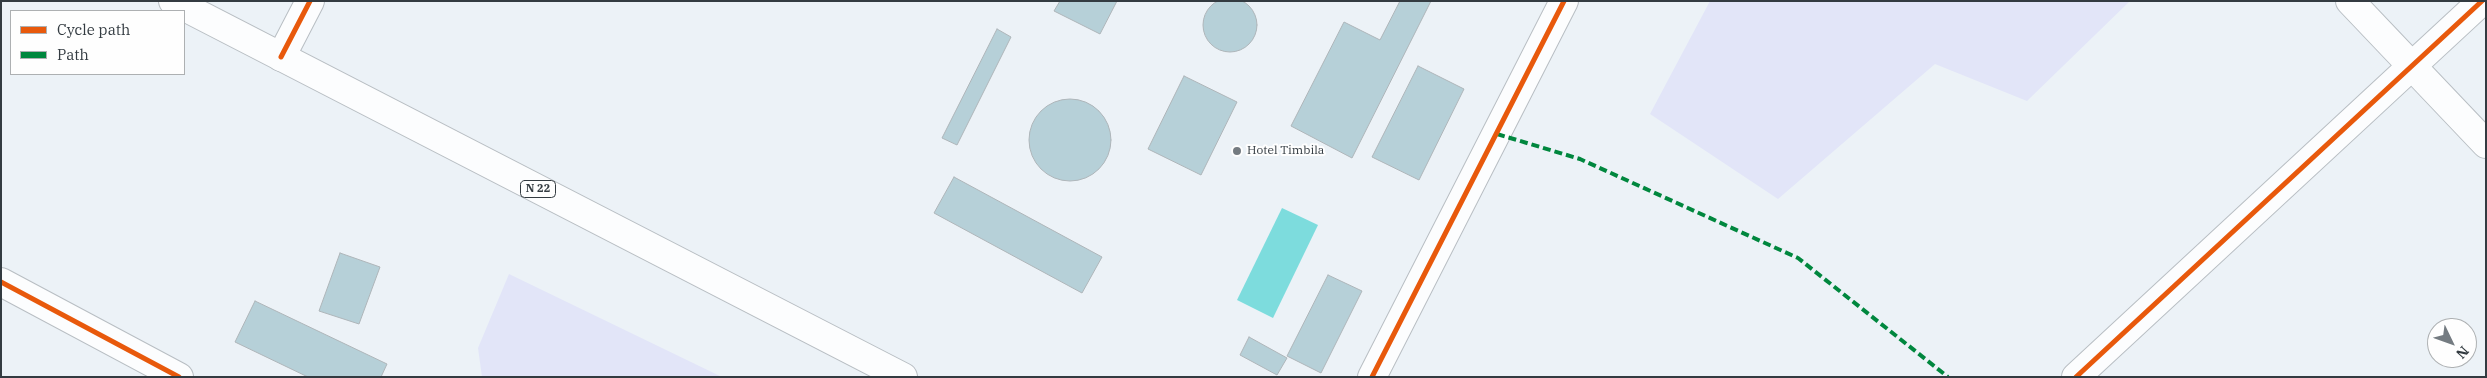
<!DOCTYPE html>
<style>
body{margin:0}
#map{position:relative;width:2487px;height:378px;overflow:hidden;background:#ecf2f7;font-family:"IBM Plex Serif",serif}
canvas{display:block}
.frame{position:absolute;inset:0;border:2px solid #333b41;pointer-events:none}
.legend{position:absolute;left:10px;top:10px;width:175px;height:65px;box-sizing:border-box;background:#fefefe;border:1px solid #adb0b2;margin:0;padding:6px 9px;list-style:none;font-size:15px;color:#333b41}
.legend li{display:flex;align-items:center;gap:10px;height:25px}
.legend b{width:25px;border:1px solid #adb0b2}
.north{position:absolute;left:2427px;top:318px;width:50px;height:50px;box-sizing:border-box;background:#fefefe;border:1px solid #adb0b2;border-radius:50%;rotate:132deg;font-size:14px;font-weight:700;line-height:20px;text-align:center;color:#333b41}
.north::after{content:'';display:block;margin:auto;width:18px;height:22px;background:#747b81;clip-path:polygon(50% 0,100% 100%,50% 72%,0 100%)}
</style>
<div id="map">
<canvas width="2487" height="378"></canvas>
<div class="frame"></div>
<ul class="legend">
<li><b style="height:6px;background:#e8590c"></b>Cycle path</li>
<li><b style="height:6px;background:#00873e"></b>Path</li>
</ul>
<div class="north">N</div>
</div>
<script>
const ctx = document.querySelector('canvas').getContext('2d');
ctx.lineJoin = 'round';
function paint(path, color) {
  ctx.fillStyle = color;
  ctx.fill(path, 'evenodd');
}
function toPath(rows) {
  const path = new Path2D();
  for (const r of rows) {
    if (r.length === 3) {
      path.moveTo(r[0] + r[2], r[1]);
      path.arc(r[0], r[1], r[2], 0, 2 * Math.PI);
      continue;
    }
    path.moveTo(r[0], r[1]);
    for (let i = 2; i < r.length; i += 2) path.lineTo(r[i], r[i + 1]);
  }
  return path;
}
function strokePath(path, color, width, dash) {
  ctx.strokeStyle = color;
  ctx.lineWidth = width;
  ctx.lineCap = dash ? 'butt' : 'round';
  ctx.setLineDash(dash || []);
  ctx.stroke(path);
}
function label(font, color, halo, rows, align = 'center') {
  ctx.font = font + ' "IBM Plex Serif",serif';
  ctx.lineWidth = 4;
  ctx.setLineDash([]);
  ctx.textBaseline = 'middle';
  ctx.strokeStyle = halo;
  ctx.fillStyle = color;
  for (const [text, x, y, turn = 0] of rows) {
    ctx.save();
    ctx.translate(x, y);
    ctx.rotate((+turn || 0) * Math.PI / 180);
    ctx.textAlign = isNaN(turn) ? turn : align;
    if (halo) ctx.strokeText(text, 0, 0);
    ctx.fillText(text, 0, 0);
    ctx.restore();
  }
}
paint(toPath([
 [1710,1,2130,1,2027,101,1935,64,1778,199,1650,114],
 [509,274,722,377,482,377,478,348]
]), '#e2e5f8');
paint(toPath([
 [1282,208,1318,225,1273,318,1237,300]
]), '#7ddcdd');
const building = toPath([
 [1230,25,27],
 [1060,1,1117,1,1100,34,1054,11,1060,1],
 [1400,1,1431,1,1352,158,1291,126,1344,22,1380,40,1400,1],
 [997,29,1011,37,957,145,942,138,997,29],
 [1418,66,1464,89,1419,180,1372,157,1418,66],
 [1184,76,1237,102,1201,175,1148,149,1184,76],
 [1070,140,41],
 [954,177,1102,257,1082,293,934,213,954,177],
 [340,253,380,267,359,324,319,311,340,253],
 [1328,275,1362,291,1321,373,1287,356,1328,275],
 [255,301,387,364,381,377,308,377,235,342,255,301],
 [1249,337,1287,358,1277,375,1240,355,1249,337]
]);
paint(building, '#b6d0d8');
strokePath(building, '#aeb5b9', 1);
const minor = toPath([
 [2350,1,2486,144],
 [281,57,310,1],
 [1,282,179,377],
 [1372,377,1564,1],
 [2076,377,2482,1]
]);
const primary = toPath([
 [173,1,903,377]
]);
strokePath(minor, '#b8bec3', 30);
strokePath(primary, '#b8bec3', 30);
strokePath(minor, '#fcfdfe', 28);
strokePath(primary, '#fcfdfe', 28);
strokePath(toPath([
 [1497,134,1580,159,1798,258,1948,377]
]), '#00873e', 4, [8, 4]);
strokePath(toPath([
 [281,57,310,1],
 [1,282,179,377],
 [1372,377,1564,1],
 [2076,377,2482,1]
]), '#e8590c', 5);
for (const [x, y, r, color] of [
 [1237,151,5,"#747b81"]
]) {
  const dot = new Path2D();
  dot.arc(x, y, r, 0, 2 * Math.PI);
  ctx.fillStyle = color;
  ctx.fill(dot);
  strokePath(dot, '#fefefe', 2);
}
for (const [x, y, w] of [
 [538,189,35]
]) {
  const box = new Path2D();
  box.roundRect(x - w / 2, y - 8.5, w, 17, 4);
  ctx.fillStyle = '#fefefe';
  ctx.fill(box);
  strokePath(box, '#333b41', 1);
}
label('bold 11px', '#333b41', null, [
 ["N 22",538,189]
]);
label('12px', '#333b41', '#fefefe', [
 ["Hotel Timbila",1247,151]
], 'left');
</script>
